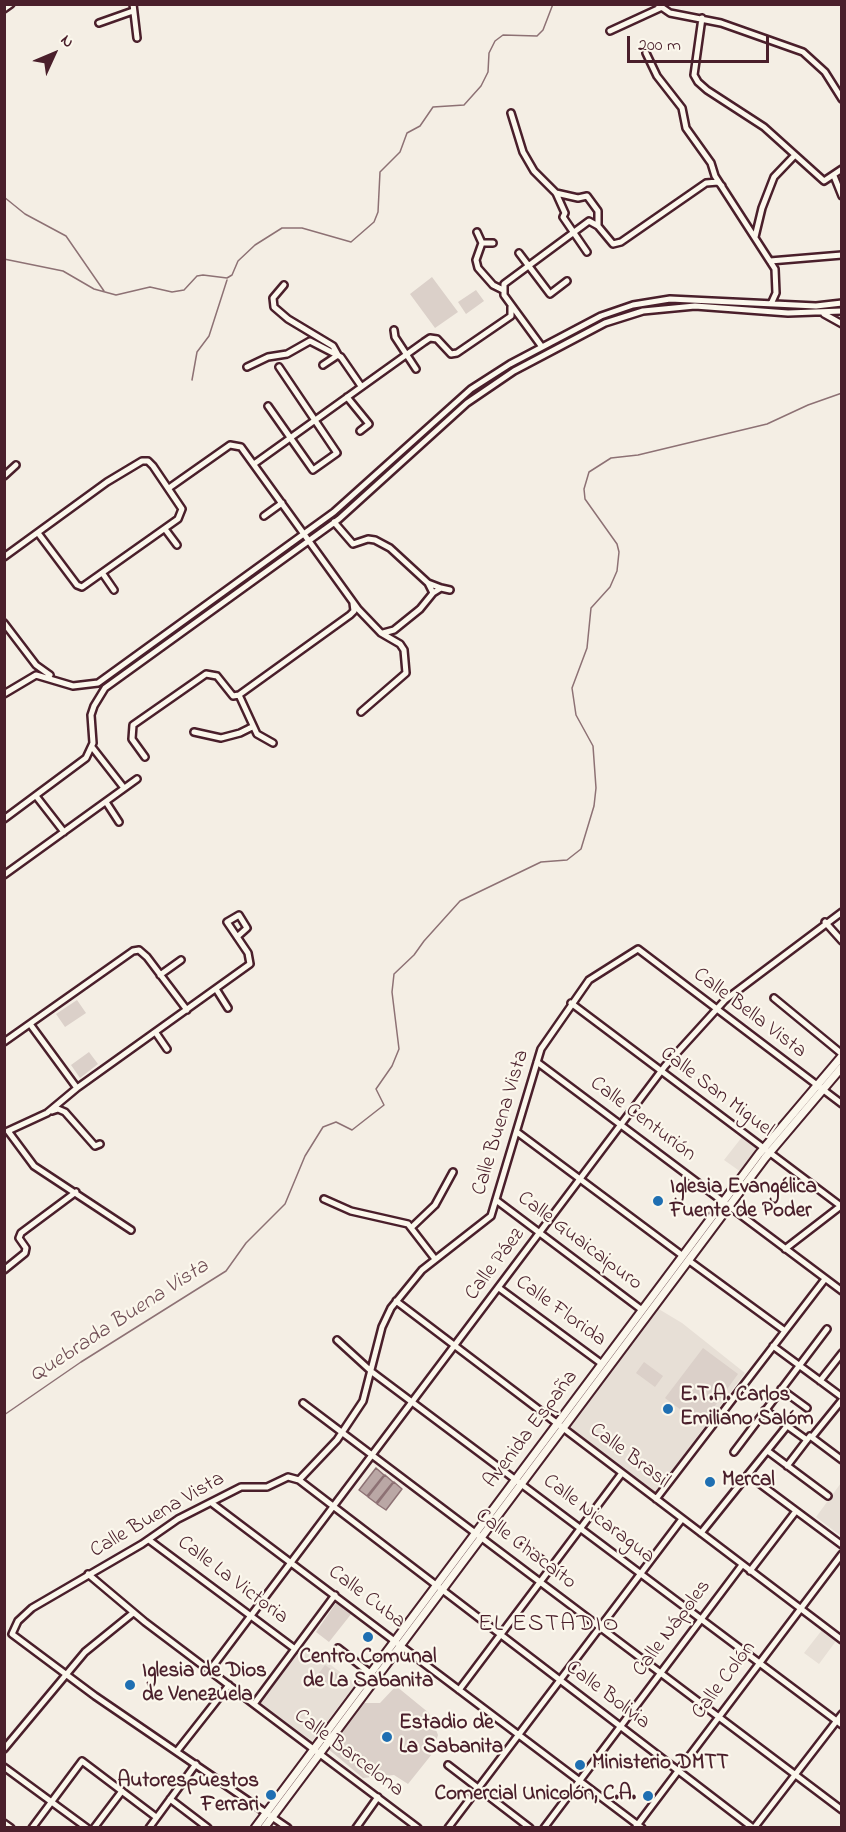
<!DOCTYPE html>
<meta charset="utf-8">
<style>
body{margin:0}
#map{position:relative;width:846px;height:1832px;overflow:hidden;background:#f4eee4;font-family:"Indie Flower",sans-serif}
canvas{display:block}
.frame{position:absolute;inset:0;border:6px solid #4a1f2b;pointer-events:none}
.north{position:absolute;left:24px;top:24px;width:60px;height:60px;-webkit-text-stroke:4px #fbf7ec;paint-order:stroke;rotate:46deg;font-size:16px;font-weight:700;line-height:24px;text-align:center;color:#4a1f2b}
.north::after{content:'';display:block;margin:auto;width:21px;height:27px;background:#4a1f2b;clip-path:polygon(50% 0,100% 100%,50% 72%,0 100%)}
.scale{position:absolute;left:627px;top:36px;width:142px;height:27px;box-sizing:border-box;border:3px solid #4a1f2b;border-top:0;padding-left:8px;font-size:18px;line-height:21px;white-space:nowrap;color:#4a1f2b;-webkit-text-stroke:4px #fbf7ec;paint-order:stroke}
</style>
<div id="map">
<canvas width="846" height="1832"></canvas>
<div class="frame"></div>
<div class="north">N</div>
<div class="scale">200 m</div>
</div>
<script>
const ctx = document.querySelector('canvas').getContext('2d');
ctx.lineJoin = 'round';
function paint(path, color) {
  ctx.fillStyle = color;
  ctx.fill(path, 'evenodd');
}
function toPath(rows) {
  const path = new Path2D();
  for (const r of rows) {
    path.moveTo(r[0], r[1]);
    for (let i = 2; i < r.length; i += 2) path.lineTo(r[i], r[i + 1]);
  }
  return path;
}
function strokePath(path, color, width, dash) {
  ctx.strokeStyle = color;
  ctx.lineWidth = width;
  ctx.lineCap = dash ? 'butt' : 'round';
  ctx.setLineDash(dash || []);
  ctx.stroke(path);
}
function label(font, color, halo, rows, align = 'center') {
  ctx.font = font + ' "Indie Flower",sans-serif';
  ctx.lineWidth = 4.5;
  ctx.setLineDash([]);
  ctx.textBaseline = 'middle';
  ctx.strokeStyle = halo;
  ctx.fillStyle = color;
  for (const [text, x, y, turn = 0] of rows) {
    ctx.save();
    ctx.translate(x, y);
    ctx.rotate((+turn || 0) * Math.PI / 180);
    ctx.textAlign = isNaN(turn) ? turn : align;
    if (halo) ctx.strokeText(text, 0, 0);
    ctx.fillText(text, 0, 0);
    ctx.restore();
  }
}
paint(toPath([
 [742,1137,758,1150,741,1172,724,1160],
 [657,1308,682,1323,745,1373,655,1493,569,1428],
 [841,1483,841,1536,816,1517],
 [822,1630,836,1641,819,1664,804,1653],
 [303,1644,356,1684,312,1741,262,1705,261,1701]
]), '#e7dfd6');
paint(toPath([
 [432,277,458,312,435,328,410,294],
 [476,290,484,301,466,314,458,302],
 [77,1000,86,1013,65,1027,56,1014],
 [89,1052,98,1064,80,1078,71,1065],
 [703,1348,738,1374,701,1425,665,1398],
 [644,1362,663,1376,655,1387,636,1373],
 [336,1603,352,1613,329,1642,316,1632],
 [325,1665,342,1677,334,1689,317,1676],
 [396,1686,429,1713,438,1735,432,1754,408,1784,394,1775,363,1778,327,1748,361,1703,380,1703]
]), '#dbd0c9');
const water = toPath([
 [376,1468,384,1475,367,1496,359,1490,376,1468],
 [385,1475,393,1482,376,1503,368,1497,385,1475],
 [394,1482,402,1489,386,1510,377,1504,394,1482]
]);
paint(water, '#baa7a5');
strokePath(water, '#8d7174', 1.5);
strokePath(toPath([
 [4,197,25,214,66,236,104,291],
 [4,259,63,271,94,289,116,295,150,287,172,292,184,290,197,276,203,275,227,278,232,275,238,261,255,245,282,228,302,228,351,242,374,222,378,212,380,172,400,152,407,133,420,126,433,107,464,105,481,86,488,72,489,53,495,41,503,35,537,36,543,30,553,4],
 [192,380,197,352,209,336,227,280],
 [4,1415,81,1362,226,1271,246,1243,285,1204,305,1156,323,1127,336,1122,352,1130,384,1105,376,1089,392,1066,399,1049,392,992,394,974,414,955,424,941,460,901,541,862,567,860,581,849,594,806,596,788,593,746,576,715,572,688,587,648,591,608,610,587,617,571,619,552,617,544,585,499,584,489,589,472,611,458,638,455,767,424,808,405,842,393]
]), '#8d7174', 1.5);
const minor = toPath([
 [133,4,137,38],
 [657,4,670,13,721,23,803,52,825,72,842,99],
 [4,9,11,4],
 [702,18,694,75,698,82,707,90,764,127,824,181,842,169],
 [99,23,133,11],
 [610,31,660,8],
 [646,53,657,76,682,108,686,128,711,163,715,176,775,269,776,293,771,304],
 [511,113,523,152,534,171,556,193,565,213,563,217,587,252],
 [834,176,842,196],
 [556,193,578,198,587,196,598,211,598,226],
 [477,232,482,243,476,260,478,268,493,285,503,290],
 [755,237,762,208,774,177,795,155],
 [482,243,493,243],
 [519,253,550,294,567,281],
 [770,261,842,255],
 [284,285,273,298,274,307,288,319,333,346,338,355,323,365],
 [824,314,842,324],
 [394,330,395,337,416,369],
 [542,347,504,295,504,284,589,221,598,226,613,244,621,242,706,183,718,182,722,186],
 [247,367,268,357,287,354,310,341,341,357,361,386],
 [347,397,369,424,360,431],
 [268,406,313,470,337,453,279,367],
 [254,464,424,342,430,338,437,339,451,354,457,353,511,316,511,307],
 [4,476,16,465],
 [169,488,230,445,241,447,358,609,381,633,400,644,404,650,406,673,361,712],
 [264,516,282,503],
 [334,522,353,544,368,539,375,540,390,548,428,583,441,588],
 [165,529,177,545],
 [4,557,107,482,142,461,148,461,153,466,182,509,178,519,82,587,77,585,38,533],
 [103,574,114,590],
 [428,583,433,593,441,588,450,590],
 [4,623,36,665,50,675],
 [383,633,394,630,420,609,433,593],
 [4,694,36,675,73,686,98,683,334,512,471,389,510,364,601,316,633,305,670,299,816,306,842,303],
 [239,695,257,734,273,743],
 [194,732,221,738,240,733,252,727],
 [92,747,124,788],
 [145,757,132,739,133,725,206,674,217,676,233,696,239,695,350,615,354,611,353,603],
 [36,796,64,832],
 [106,802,119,822],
 [4,819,86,758,93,743,91,715,94,706,105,688,339,519,467,403,514,371,605,323,643,311,695,306,788,313,842,311],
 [4,875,137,779],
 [825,922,842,941],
 [160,975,181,960],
 [216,989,228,1008],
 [774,998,842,1054],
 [571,1003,842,1207],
 [30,1024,77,1088,250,964,248,953,227,922,239,915,247,928,237,937],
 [156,1033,167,1049],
 [4,1042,133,951,139,950,147,957,187,1010],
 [537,1062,842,1291],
 [77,1088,47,1113,8,1131,34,1166,131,1230],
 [52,1111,58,1109,65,1112,95,1146,100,1144],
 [517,1132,683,1256],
 [324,1199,351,1211,408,1224,435,1259],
 [496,1200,642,1310],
 [412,1227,435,1205,453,1172],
 [785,1249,842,1205],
 [688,1260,785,1331],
 [4,1270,25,1253,26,1248,19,1238,21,1233,76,1192],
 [499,1288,602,1364],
 [396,1301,842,1640],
 [337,1340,372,1372,842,1725],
 [773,1346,842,1397],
 [820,1381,842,1353],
 [781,1389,807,1408],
 [303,1403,842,1810],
 [765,1410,807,1440],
 [812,1437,842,1400],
 [734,1452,827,1329],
 [769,1452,828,1496],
 [787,1466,810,1436,842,1460],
 [748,1475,842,1545],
 [299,1480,337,1440,363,1401,382,1327,391,1308,422,1270,491,1216,541,1049,589,980,638,949,842,1104],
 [656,1499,825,1279],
 [213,1504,642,1828],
 [701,1533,787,1426],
 [149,1540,295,1649],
 [524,1546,551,1567],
 [750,1571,796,1511],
 [88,1574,145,1622,418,1828],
 [338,1648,370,1673],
 [210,1670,665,1066,725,1000,842,912],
 [459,1690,622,1473],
 [254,1704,335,1595],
 [4,1749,85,1652,133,1613],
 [177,1751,229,1685],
 [448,1765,530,1828],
 [4,1767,87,1828],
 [170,1799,208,1828],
 [4,1823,11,1828],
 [32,1828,82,1761,156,1817],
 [94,1828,122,1791],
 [149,1828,196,1764],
 [288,1828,95,1696,12,1634,18,1621,32,1608,142,1544,178,1519,241,1487,267,1487,288,1477,299,1480,753,1828],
 [356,1828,378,1797],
 [448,1828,682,1519],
 [544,1828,742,1565],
 [635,1828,842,1554],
 [754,1828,842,1714]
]);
const major = toPath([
 [255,1828,759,1154,842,1056],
 [264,1828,765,1158,842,1067]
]);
strokePath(minor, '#4a1f2b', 10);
strokePath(major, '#4a1f2b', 11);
strokePath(minor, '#fbf7ec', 5);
strokePath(major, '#fbf7ec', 7);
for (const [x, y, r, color] of [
 [658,1201,6,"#1f6fb2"],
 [668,1409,6,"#1f6fb2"],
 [710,1482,6,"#1f6fb2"],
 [368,1637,6,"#1f6fb2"],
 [130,1685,6,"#1f6fb2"],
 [387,1737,6,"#1f6fb2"],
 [580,1765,6,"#1f6fb2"],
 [271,1795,6,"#1f6fb2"],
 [648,1796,6,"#1f6fb2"]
]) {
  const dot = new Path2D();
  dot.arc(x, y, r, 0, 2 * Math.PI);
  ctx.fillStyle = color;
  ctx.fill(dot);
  strokePath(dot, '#fbf7ec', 2);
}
label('21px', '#4a1f2b', '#fbf7ec', [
 ["Calle Bella Vista",749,1014,37],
 ["Calle San Miguel",716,1093,37],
 ["Calle Centurión",642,1120,37],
 ["Calle Buena Vista",502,1123,-73],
 ["Calle Guaicaipuro",579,1242,37],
 ["Calle Páez",496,1265,-53],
 ["Calle Florida",560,1312,36],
 ["Avenida España",532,1430,-53],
 ["Calle Brasil",629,1457,37],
 ["Calle Buena Vista",158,1516,-30],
 ["Calle Nicaragua",598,1520,37],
 ["Calle Chacaíto",525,1550,37],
 ["Calle La Victoria",232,1581,37],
 ["Calle Cuba",366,1598,37],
 ["Calle Nápoles",673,1629,-53],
 ["Calle Colón",725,1681,-53],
 ["Calle Bolivia",607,1696,37],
 ["Calle Barcelona",348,1754,37]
]);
label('bold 21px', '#4a1f2b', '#fbf7ec', [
 ["Iglesia Evangélica",670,1189],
 ["Fuente de Poder",670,1213],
 ["E.T.A. Carlos",680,1397],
 ["Emiliano Salóm",680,1421],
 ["Mercal",722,1482],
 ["Centro Comunal",368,1659,"center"],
 ["de La Sabanita",368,1683,"center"],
 ["Iglesia de Dios",142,1673],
 ["de Venezuela",142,1697],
 ["Estadio de",399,1725],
 ["La Sabanita",399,1749],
 ["Ministerio DMTT",592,1765],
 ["Autorespuestos",259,1783,"right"],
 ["Ferrari",259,1807,"right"],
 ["Comercial Unicolón, C.A.",636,1796,"right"]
], 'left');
label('italic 22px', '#714f56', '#fbf7ec', [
 ["Quebrada Buena Vista",120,1322,-33]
]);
ctx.letterSpacing = '1.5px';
label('24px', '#4a1f2b', '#fbf7ec', [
 ["EL ESTADIO",549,1626]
]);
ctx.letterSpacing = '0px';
</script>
